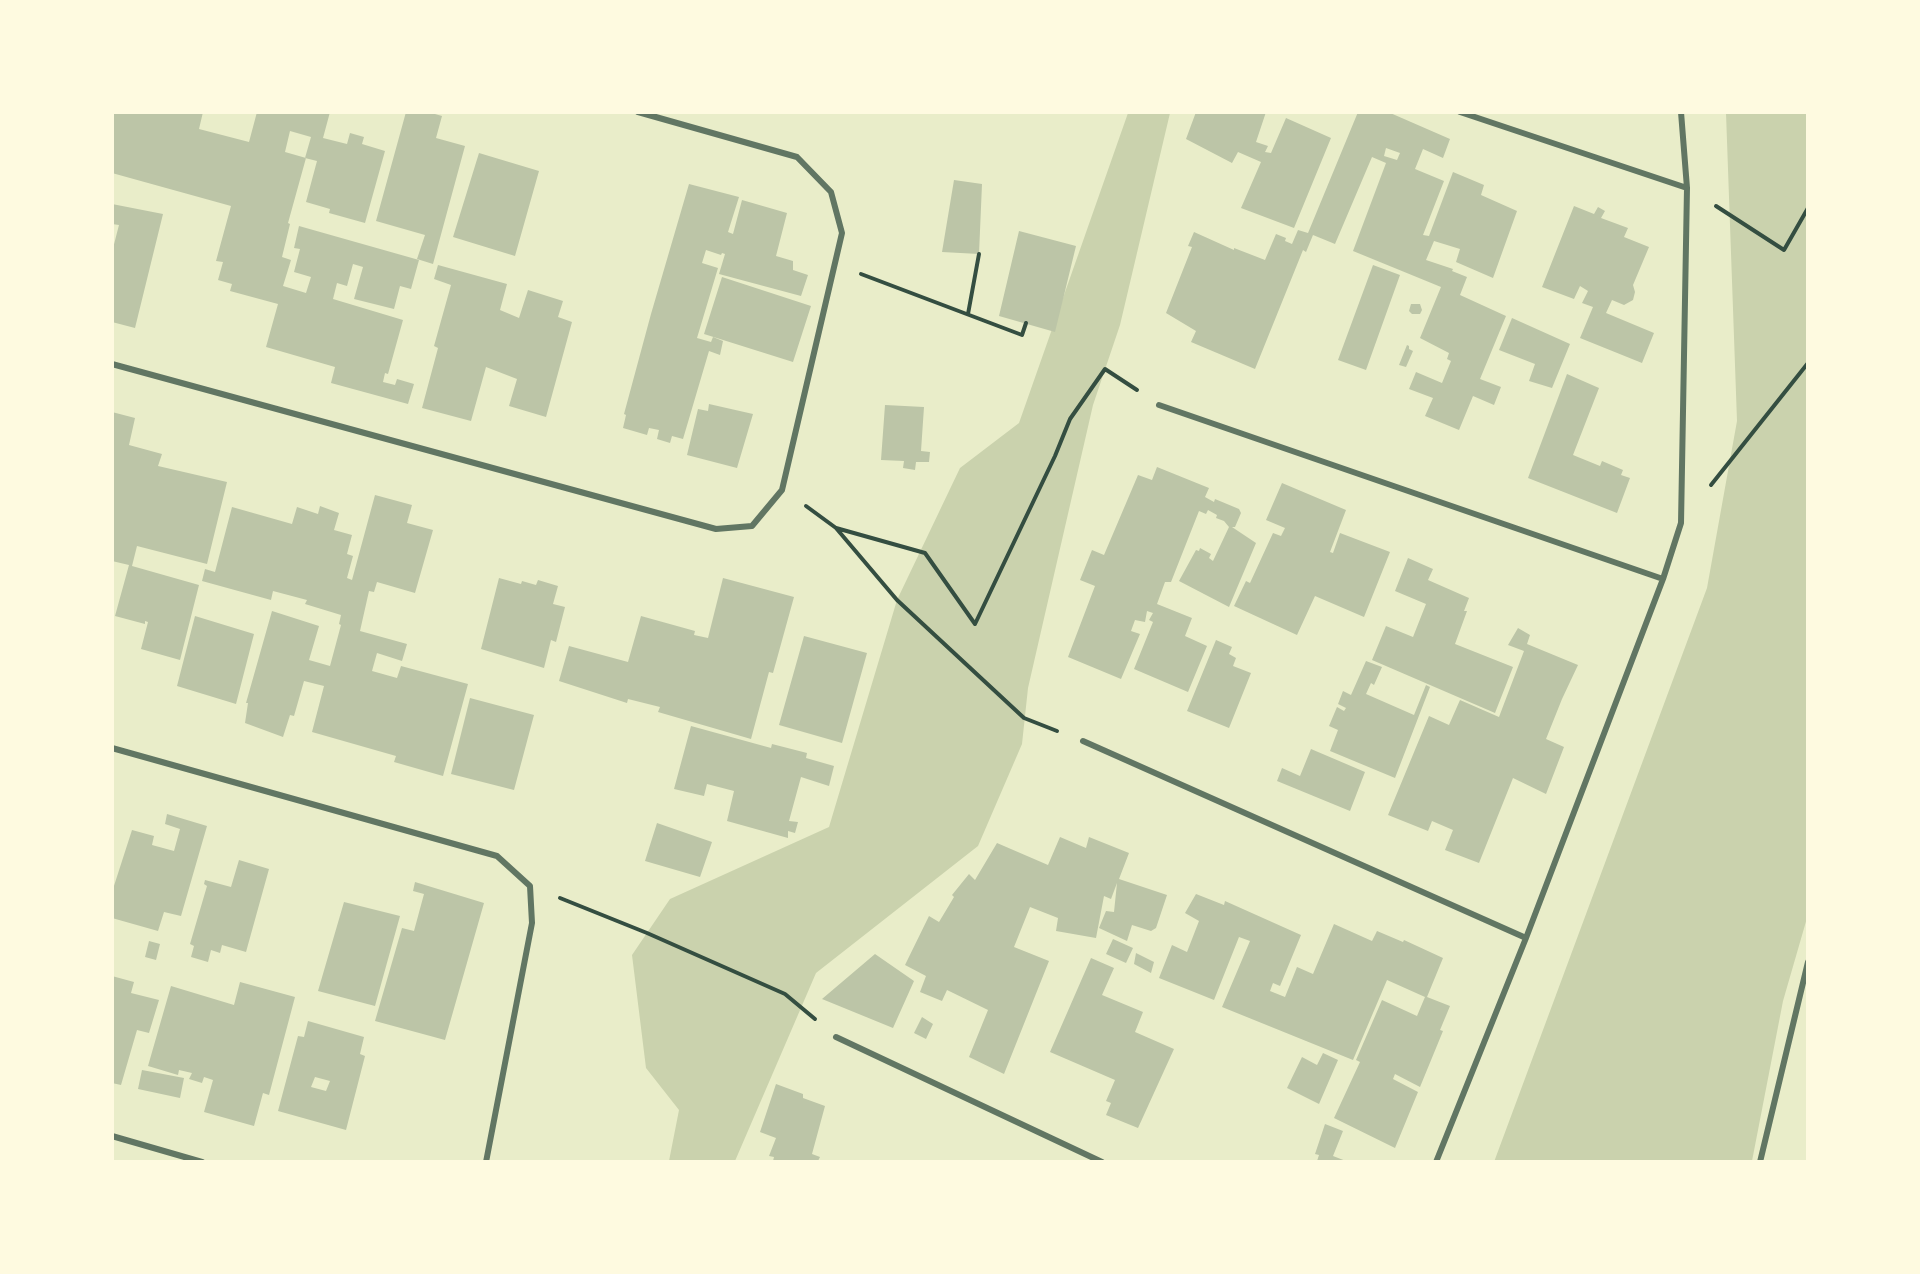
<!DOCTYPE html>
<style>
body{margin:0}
#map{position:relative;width:1920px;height:1274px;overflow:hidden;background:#e9edc9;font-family:"Archivo Narrow",sans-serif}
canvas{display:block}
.frame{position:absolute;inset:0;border:114px solid #fefae0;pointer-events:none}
</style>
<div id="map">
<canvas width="1920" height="1274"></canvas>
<div class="frame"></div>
</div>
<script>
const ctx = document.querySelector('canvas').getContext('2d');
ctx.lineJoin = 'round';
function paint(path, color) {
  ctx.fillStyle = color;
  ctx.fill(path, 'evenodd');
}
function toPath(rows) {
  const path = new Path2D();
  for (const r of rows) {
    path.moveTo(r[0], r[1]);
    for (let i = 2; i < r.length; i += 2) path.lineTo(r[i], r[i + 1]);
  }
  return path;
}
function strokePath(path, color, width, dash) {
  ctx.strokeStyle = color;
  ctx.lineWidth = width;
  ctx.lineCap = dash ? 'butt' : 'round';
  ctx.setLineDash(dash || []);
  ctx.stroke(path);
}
paint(toPath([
 [1128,113,1170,113,1120,325,1093,405,1028,688,1022,744,978,846,816,973,735,1161,669,1161,679,1110,646,1068,632,955,670,899,829,827,897,600,960,468,1019,423],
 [1726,113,1807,113,1807,918,1783,1001,1752,1161,1494,1162,1707,588,1737,421]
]), '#cad2ad');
paint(toPath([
 [112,112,203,112,199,129,249,142,257,112,330,112,323,138,347,144,350,133,364,137,362,144,385,151,365,223,329,213,330,209,306,202,317,161,305,158,311,137,290,131,285,152,306,158,288,223,290,224,282,257,291,260,283,286,306,293,311,277,294,272,300,249,294,248,299,226,419,260,411,289,400,286,394,309,354,299,363,267,353,264,347,286,337,283,333,299,403,320,388,374,385,373,383,382,395,385,397,379,414,384,408,404,331,383,335,367,266,347,278,304,230,291,232,284,218,280,223,262,216,261,231,206,112,173],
 [406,112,428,112,442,116,436,138,465,146,433,264,417,259,425,235,376,221],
 [1196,112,1266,112,1256,142,1268,146,1265,152,1271,153,1286,118,1331,138,1294,228,1241,208,1261,162,1238,152,1232,163,1186,139],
 [1358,112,1388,112,1450,139,1443,158,1423,149,1415,169,1444,181,1423,235,1429,236,1453,172,1484,185,1481,195,1517,211,1493,278,1456,262,1460,249,1434,241,1426,260,1453,269,1452,271,1467,277,1460,295,1506,316,1480,379,1501,387,1494,405,1473,396,1459,430,1425,416,1433,398,1409,389,1416,372,1442,383,1451,361,1447,359,1449,353,1420,338,1441,287,1353,251,1386,163,1372,157,1335,244,1313,235,1306,252,1303,250,1255,369,1191,342,1196,331,1166,313,1192,247,1188,246,1194,232,1234,250,1234,248,1265,260,1276,234,1286,238,1285,241,1292,244,1298,230,1308,233],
 [1386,148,1400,153,1397,160,1384,156],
 [479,153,539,171,515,256,453,237],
 [954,180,982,184,979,254,942,252],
 [689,184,739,197,728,232,733,234,742,200,787,213,776,256,793,261,793,270,808,275,801,296,719,274,725,254,722,253,721,255,706,250,702,263,718,268,697,338,711,342,713,337,723,341,720,355,709,351,683,439,672,436,670,443,657,439,659,430,649,428,647,435,623,428,626,415,624,414,651,314],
 [112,204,163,214,135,328,112,322,112,252,119,225,112,224],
 [1574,206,1594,214,1598,207,1605,211,1601,218,1628,228,1624,237,1649,247,1633,285,1635,292,1633,300,1624,305,1612,300,1606,313,1654,333,1642,363,1580,338,1593,307,1582,303,1588,291,1580,286,1574,299,1542,287],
 [1019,231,1076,246,1055,332,999,316],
 [438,265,507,284,500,310,519,318,528,290,563,301,558,317,572,322,546,417,509,406,517,379,486,367,471,421,422,408,438,348,434,346,451,285,434,279],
 [1373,265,1400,275,1366,370,1338,360],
 [722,277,811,306,793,362,704,334],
 [1411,304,1420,304,1422,310,1420,314,1412,314,1409,311],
 [1512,318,1570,344,1552,388,1529,381,1535,364,1499,350],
 [1407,345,1409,346,1409,349,1413,351,1406,367,1399,365],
 [1567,374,1599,388,1573,455,1600,466,1602,461,1623,470,1621,475,1630,478,1617,513,1528,478],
 [709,404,753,414,737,468,687,455,698,409,708,411],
 [885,405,924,407,921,451,930,452,929,462,916,462,915,470,903,468,904,461,881,460],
 [112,412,135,418,129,445,162,454,158,466,227,482,207,564,137,546,132,566,199,585,180,660,141,649,148,622,145,621,145,624,115,616,129,565,112,561],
 [1157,467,1209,488,1205,497,1214,502,1215,499,1239,509,1241,513,1235,527,1232,527,1256,543,1229,607,1179,581,1196,550,1199,551,1200,548,1211,554,1209,558,1213,561,1229,527,1224,521,1216,518,1217,515,1208,510,1206,514,1199,511,1171,582,1165,582,1157,604,1192,618,1185,636,1207,646,1188,692,1134,669,1153,622,1149,620,1153,613,1147,611,1145,622,1135,620,1131,631,1140,634,1121,679,1068,657,1095,586,1080,580,1092,550,1104,555,1138,475,1152,480],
 [1282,483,1346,510,1330,552,1333,553,1340,533,1390,552,1364,617,1315,596,1297,635,1234,606,1246,581,1250,583,1273,533,1281,536,1285,528,1266,520],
 [375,495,412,505,407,523,433,530,415,593,377,582,374,592,369,591,360,631,407,644,402,661,377,653,372,671,397,678,401,666,468,684,443,776,394,762,396,756,312,732,324,686,304,681,294,716,290,715,283,737,245,723,248,703,246,703,272,611,319,626,309,660,330,666,341,625,339,624,341,615,305,604,307,600,273,591,271,600,202,581,205,569,215,572,232,507,292,524,297,507,318,514,320,506,339,513,334,530,352,535,347,554,353,556,347,578,352,580],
 [1408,558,1433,569,1428,580,1469,598,1464,611,1467,611,1455,644,1513,667,1495,713,1372,660,1386,626,1413,637,1426,604,1395,591],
 [499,578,521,584,522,581,536,585,538,580,558,586,553,604,565,607,556,642,551,640,544,668,481,649],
 [723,578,794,597,773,673,769,672,751,739,658,712,660,707,628,699,627,703,559,681,569,646,628,662,641,616,695,631,694,635,708,638],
 [195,616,254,634,236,704,177,686],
 [1518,628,1530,635,1527,644,1578,665,1562,699,1546,739,1564,747,1546,794,1513,778,1479,863,1445,850,1453,830,1432,821,1428,831,1388,815,1429,716,1449,725,1460,700,1499,717,1524,651,1508,645],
 [804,636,867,653,842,743,779,725],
 [1216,640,1232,647,1229,654,1236,658,1233,666,1251,673,1229,728,1187,711],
 [1366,661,1382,667,1374,685,1371,683,1366,694,1414,715,1426,685,1430,687,1395,778,1330,751,1338,730,1329,726,1337,707,1344,711,1346,708,1338,704,1343,691,1351,695],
 [470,698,534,715,514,790,451,774],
 [691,726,771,748,772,744,807,753,806,758,834,766,829,786,801,777,789,821,798,822,795,833,788,831,788,838,727,821,734,791,707,784,704,796,674,789],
 [1311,749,1365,772,1350,811,1277,781,1282,768,1300,776],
 [167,814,207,826,181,916,164,912,158,931,112,918,112,892,132,830,154,836,152,845,174,851,180,829,165,824],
 [657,823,712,842,700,877,645,861],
 [1060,837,1086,848,1089,837,1129,853,1119,879,1167,895,1156,928,1151,931,1132,925,1127,941,1099,928,1106,911,1114,912,1117,883,1111,899,1104,896,1096,938,1056,931,1058,918,1030,907,1014,947,1049,961,1004,1074,969,1057,988,1010,947,990,942,1001,920,992,926,976,905,965,929,916,939,922,954,897,952,895,969,874,975,880,997,843,1048,865],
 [239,860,269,869,246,952,222,945,220,953,211,950,208,962,191,957,194,946,190,944,207,886,204,884,205,880,231,887],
 [415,882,484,903,445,1040,375,1021,402,928,414,931,424,894,413,891],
 [1196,894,1224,905,1225,901,1301,935,1280,986,1273,983,1270,991,1285,997,1297,967,1313,974,1334,924,1372,941,1377,931,1403,942,1404,940,1443,958,1427,997,1450,1006,1440,1030,1443,1031,1420,1087,1395,1074,1393,1079,1418,1092,1395,1148,1334,1118,1360,1062,1356,1060,1382,1000,1417,1016,1425,997,1387,980,1353,1060,1222,1007,1250,941,1239,937,1214,1000,1159,978,1172,945,1187,952,1199,921,1185,913],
 [344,902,400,916,375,1006,318,991],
 [1113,939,1133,948,1126,963,1106,954],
 [149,941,160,944,156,960,145,957],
 [1136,953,1154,962,1151,973,1134,964],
 [875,954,914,981,893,1028,822,999],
 [1091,958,1114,968,1102,995,1143,1012,1135,1032,1174,1049,1138,1128,1106,1115,1111,1103,1106,1101,1115,1080,1050,1052],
 [112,976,134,982,131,993,159,1000,149,1033,137,1030,121,1085,112,1083],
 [240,982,295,997,269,1095,263,1093,254,1126,204,1112,213,1080,204,1077,202,1083,189,1079,192,1073,179,1070,178,1075,148,1066,171,986,234,1005],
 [922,1017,933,1024,926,1039,914,1033],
 [308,1021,364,1037,360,1054,365,1056,346,1130,278,1111,298,1036,304,1037],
 [315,1077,330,1081,326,1091,311,1087],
 [1323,1053,1338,1060,1319,1104,1287,1088,1302,1057,1317,1065],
 [142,1070,184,1078,180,1098,138,1089],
 [776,1084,803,1094,803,1098,825,1106,812,1154,820,1157,818,1161,773,1161,774,1157,769,1156,776,1138,760,1132],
 [1325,1124,1343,1131,1333,1156,1346,1161,1317,1161,1319,1155,1315,1154]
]), '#bcc5a7');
strokePath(toPath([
 [1716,206,1784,250,1808,208],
 [861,274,1022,335,1026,323],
 [968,314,979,254],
 [1711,485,1808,363],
 [806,506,836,528,897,600,1024,718,1057,731],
 [836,528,925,553,975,624,1055,456,1070,419,1105,369,1137,390],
 [560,898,647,933,785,994,815,1019]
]), '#344e41', 4);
strokePath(toPath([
 [1460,112,1687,188],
 [112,364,716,529,752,526,782,490,842,233,831,192,797,157,638,112],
 [1159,405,1663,579],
 [1083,741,1526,938],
 [112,748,497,856,530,886,532,923,486,1162],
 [836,1037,1102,1162],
 [112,1136,202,1162],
 [1436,1162,1526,938,1663,579,1681,523,1687,188,1681,112],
 [1760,1162,1808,962]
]), '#617663', 6);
</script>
